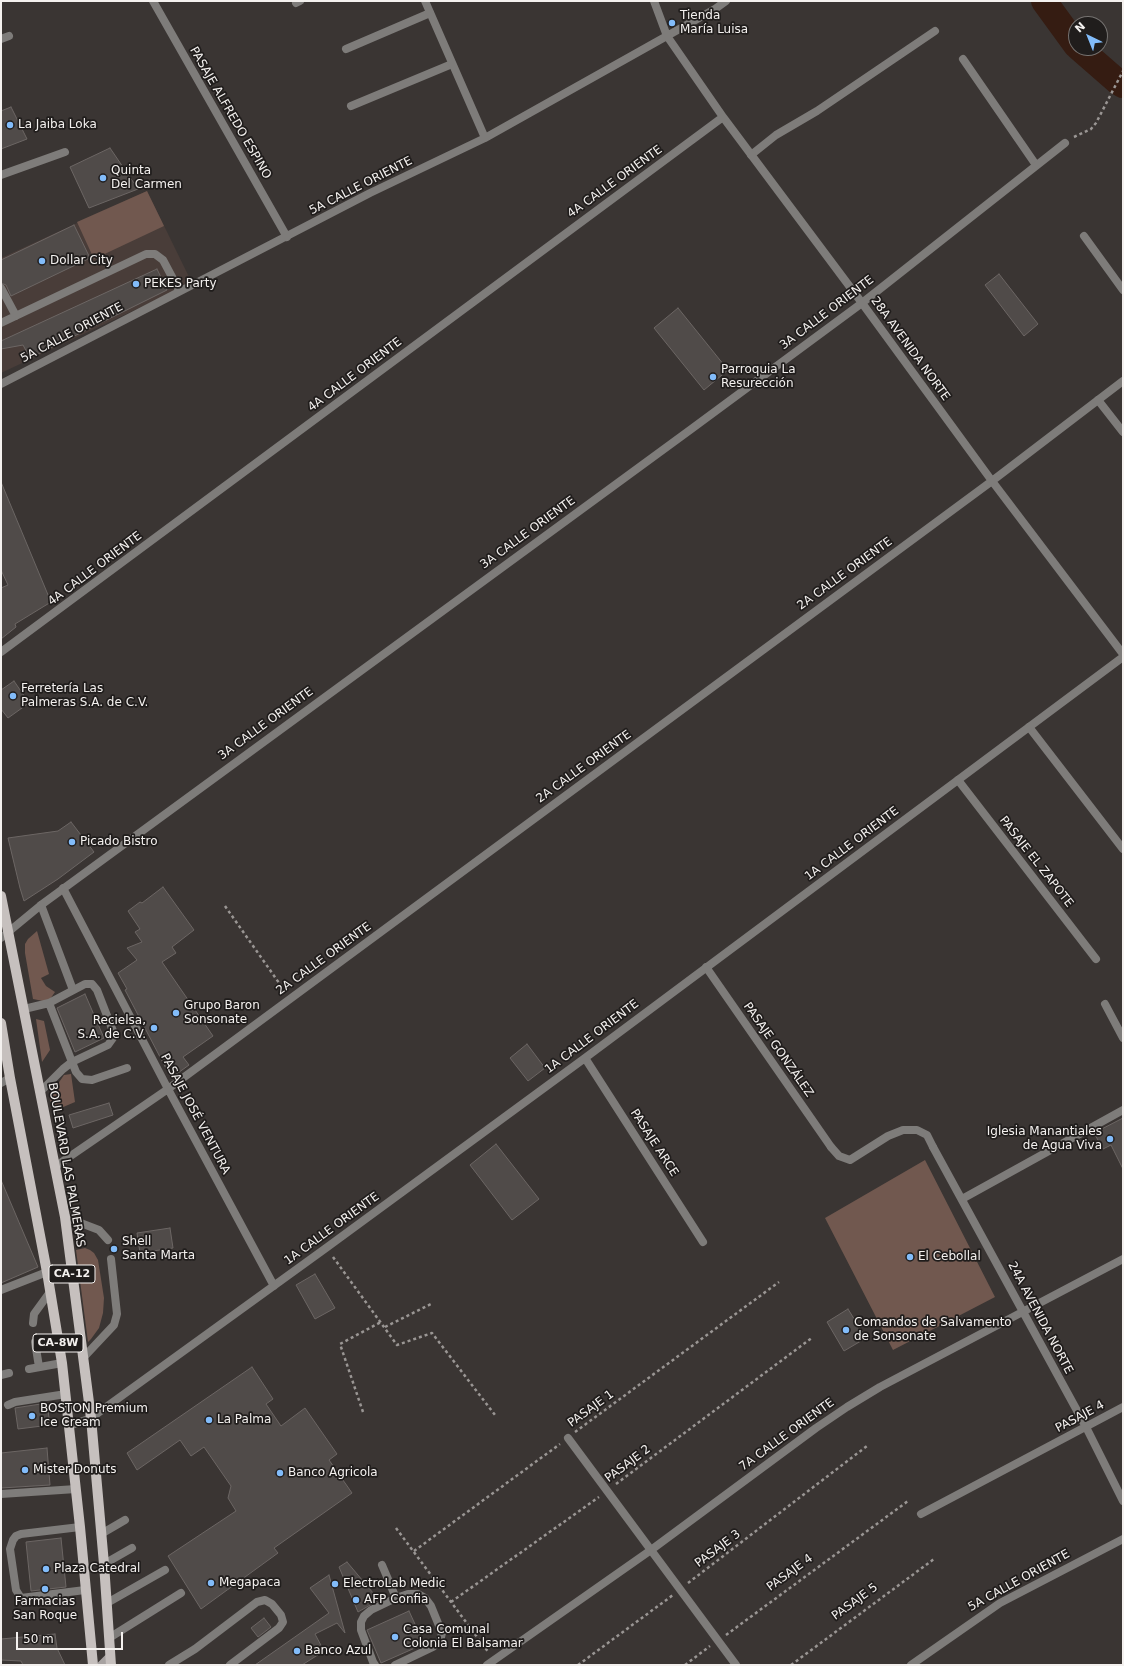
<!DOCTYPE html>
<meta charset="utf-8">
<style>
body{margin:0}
#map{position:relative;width:1124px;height:1666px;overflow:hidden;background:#3a3533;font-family:"DejaVu Sans",sans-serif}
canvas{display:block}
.frame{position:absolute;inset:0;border:2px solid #f4f1ef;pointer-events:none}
.north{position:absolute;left:1068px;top:16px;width:40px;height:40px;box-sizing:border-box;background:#201d1c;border:1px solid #757270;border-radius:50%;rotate:317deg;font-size:11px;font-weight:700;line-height:16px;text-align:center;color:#f4f1ef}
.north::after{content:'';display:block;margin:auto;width:14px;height:18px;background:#82bcfa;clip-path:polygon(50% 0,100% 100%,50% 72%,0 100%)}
.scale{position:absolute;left:16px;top:1632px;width:107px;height:18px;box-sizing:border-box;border:2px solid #f4f1ef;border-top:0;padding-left:5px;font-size:12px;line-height:14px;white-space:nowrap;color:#f4f1ef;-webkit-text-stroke:3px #201d1c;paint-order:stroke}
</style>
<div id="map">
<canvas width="1124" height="1666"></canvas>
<div class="frame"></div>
<div class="north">N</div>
<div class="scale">50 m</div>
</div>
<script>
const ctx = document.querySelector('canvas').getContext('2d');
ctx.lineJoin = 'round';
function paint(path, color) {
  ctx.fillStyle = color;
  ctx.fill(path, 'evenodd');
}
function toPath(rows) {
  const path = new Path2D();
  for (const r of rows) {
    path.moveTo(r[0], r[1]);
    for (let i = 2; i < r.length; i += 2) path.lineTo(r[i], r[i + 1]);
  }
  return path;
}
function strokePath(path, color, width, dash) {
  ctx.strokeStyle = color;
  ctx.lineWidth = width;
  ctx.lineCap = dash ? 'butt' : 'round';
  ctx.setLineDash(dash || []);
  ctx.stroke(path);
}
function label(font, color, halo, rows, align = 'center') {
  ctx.font = font + ' "DejaVu Sans",sans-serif';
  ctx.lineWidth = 3.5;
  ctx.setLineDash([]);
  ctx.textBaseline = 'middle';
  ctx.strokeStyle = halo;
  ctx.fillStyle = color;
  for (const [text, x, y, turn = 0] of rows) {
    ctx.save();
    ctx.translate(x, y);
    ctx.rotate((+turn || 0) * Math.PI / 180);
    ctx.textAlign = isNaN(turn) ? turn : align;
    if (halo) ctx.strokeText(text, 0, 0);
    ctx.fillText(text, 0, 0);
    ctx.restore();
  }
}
paint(toPath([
 [147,191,192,283,1,373,1,258]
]), '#493d39');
paint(toPath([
 [147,191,164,226,94,259,77,222],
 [37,931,49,974,41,978,46,986,55,992,48,1002,33,999,25,953,25,944,28,939],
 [36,1019,44,1021,50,1050,42,1062],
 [71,1074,75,1102,54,1111,49,1097,64,1075],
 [925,1160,995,1297,893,1350,825,1218],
 [85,1248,90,1250,94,1253,98,1260,104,1298,103,1313,99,1328,91,1339,88,1342,76,1250]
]), '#71584f');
strokePath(toPath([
 [1044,1,1076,45],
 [1079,48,1118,82,1123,85]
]), '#351c12', 26);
const building = toPath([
 [11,107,27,139,1,149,1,111,11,107],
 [110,148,138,189,89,208,70,167,110,148],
 [74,225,90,258,11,296,6,285,1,283,1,260,74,225],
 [157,269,167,290,30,358,23,345,1,349,1,341,157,269],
 [999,274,1038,324,1024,336,985,285,999,274],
 [678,308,728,370,704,390,654,328,678,308],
 [1,482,51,602,15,624,16,627,1,639,1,588,8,585,1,570,1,482],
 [14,681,29,703,8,718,1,709,1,690,14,681],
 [71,822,94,852,58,879,24,901,20,888,8,838,58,831,71,822],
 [163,887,194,930,172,947,176,953,162,962,213,1036,183,1057,189,1065,171,1078,125,990,127,989,118,973,137,960,127,948,142,942,135,932,140,929,128,911,140,902,142,903,163,887],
 [85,994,104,1038,75,1052,57,1008,85,994],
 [527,1044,545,1068,528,1081,510,1058,527,1044],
 [109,1103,113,1115,73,1128,69,1115,109,1103],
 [1123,1118,1123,1169,1111,1145,1103,1149,1094,1133,1123,1118],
 [496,1144,539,1199,512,1220,470,1165,496,1144],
 [1,1180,38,1267,1,1283,1,1180],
 [170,1228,173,1248,140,1253,137,1233,170,1228],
 [315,1274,335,1308,315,1319,296,1285,315,1274],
 [848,1309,866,1338,844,1351,827,1322,848,1309],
 [252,1367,273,1399,266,1404,281,1426,305,1408,337,1454,329,1460,352,1493,274,1548,278,1553,201,1609,168,1556,236,1511,228,1498,231,1486,204,1447,191,1456,180,1440,137,1470,127,1453,252,1367],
 [47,1403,50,1425,18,1429,15,1408,47,1403],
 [47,1448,50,1485,1,1488,1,1453,47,1448],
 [61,1538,66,1587,31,1591,26,1542,61,1538],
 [347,1562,379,1600,358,1612,339,1567,347,1562],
 [329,1575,345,1633,337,1623,315,1634,324,1651,302,1665,255,1665,329,1613,310,1588,329,1575],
 [409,1611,424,1644,381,1663,367,1630,409,1611],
 [264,1618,271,1627,258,1637,251,1628,264,1618],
 [55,1634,57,1648,65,1665,23,1665,21,1661,1,1660,1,1639,55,1634]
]);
paint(building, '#504b49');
strokePath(building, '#6c6664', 1);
strokePath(toPath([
 [1074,137,1091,129,1096,123,1123,71],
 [225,906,284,990],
 [333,1257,397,1345,432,1333,495,1415],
 [385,1327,433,1303],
 [363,1412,340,1344,381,1322],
 [575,1432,779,1282],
 [616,1484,813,1337],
 [396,1528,489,1653],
 [414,1551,560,1444],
 [688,1583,867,1446],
 [451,1602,599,1497],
 [726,1635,908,1501],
 [578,1665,673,1595],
 [685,1665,710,1646],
 [791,1665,934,1559]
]), '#9a9694', 2.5, [3, 3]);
strokePath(toPath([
 [296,3,300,1],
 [346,49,430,13],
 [963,59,1036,165],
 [351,106,452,64],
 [751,155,776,135,817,111,935,31],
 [1084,236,1123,290],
 [1,288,16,316],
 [1,323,146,254,155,254,163,260,179,290],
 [1098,400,1123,432],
 [1029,727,1123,849],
 [958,780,1096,959],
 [41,905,73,990],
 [49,1003,72,1062,76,1072,82,1079,92,1080,127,1068],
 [24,1009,49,1003,85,984,92,984,97,990,113,1031,113,1038,108,1045,72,1062,63,1069,40,1092],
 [831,1147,839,1156,850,1160,888,1136,903,1130,917,1130,927,1135,933,1147],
 [65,1217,99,1230,108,1240],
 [1,1290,47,1272],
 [33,1323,34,1314,50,1292],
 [35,1342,39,1367],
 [83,1358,114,1325,117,1314,111,1259],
 [29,1369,62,1363],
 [1,1375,9,1373],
 [8,1405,15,1402,66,1394],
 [1,1494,76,1489],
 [80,1527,21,1534,16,1536,13,1540,10,1549,16,1590,21,1598,85,1590],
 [101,1534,125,1520],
 [104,1564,132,1548],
 [382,1565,396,1598],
 [107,1603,165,1570],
 [109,1638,181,1593],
 [169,1665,195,1649,257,1602,265,1600,272,1604,281,1615,283,1622,279,1628,230,1665],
 [375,1665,373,1662,361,1630,361,1622,364,1616,371,1610,396,1598,408,1594,418,1594,425,1598,431,1606,442,1633,440,1641,433,1647,395,1665]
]), '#7e7c7a', 8);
strokePath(toPath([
 [153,1,287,237],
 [425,1,485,138],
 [654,1,667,36,723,117,862,303,992,481,1123,654],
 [1,39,9,36],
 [1,175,65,152],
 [1,384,370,193,485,138,715,9,726,1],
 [1,652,723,117],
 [63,888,168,1089,274,1286],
 [1,938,41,905,690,430,862,303,1065,143],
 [706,967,831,1147],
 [1105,1004,1123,1038],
 [585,1058,703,1242],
 [1,1083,10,1078],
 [933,1147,1086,1427,1123,1501],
 [56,1166,168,1089,992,481,1123,381],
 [962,1199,1123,1110],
 [69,1426,91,1418,326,1248,585,1058,1123,657],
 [568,1438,736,1665],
 [921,1514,1123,1407],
 [487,1665,651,1550,816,1428,847,1407,880,1387,1123,1259],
 [911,1665,1000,1603,1123,1539]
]), '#7e7c7a', 8);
strokePath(toPath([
 [101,1665,110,1656]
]), '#a7a2a1', 8);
strokePath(toPath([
 [1,896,65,1217,91,1418,104,1564,111,1665],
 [1,1023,10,1078,47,1272,62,1363,80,1527,93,1665]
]), '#c6c0be', 10);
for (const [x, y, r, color] of [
 [672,23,4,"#82bcfa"],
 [10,125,4,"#82bcfa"],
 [103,178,4,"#82bcfa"],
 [42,261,4,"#82bcfa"],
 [136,284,4,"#82bcfa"],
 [713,377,4,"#82bcfa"],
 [13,696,4,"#82bcfa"],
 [72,842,4,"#82bcfa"],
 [176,1013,4,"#82bcfa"],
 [154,1028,4,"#82bcfa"],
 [1110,1139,4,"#82bcfa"],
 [114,1249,4,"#82bcfa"],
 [910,1257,4,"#82bcfa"],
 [846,1330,4,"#82bcfa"],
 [32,1416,4,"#82bcfa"],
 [209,1420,4,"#82bcfa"],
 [25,1470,4,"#82bcfa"],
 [280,1473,4,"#82bcfa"],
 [46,1569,4,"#82bcfa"],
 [211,1583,4,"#82bcfa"],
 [335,1584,4,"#82bcfa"],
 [45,1589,4,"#82bcfa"],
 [356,1600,4,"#82bcfa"],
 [395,1637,4,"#82bcfa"],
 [297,1651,4,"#82bcfa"]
]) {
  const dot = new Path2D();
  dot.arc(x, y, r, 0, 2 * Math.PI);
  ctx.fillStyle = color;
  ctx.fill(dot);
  strokePath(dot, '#201d1c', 1.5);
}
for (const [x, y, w] of [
 [72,1274,46],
 [58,1343,50]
]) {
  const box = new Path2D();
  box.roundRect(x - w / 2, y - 9, w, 18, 3);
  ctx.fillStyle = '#201d1c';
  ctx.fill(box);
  strokePath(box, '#f4f1ef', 1);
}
label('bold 11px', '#f4f1ef', null, [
 ["CA-12",72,1274],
 ["CA-8W",58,1343]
]);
label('12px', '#f4f1ef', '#201d1c', [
 ["Tienda",680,16],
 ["María Luisa",680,30],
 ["La Jaiba Loka",18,125],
 ["Quinta",111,171],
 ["Del Carmen",111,185],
 ["Dollar City",50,261],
 ["PEKES Party",144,284],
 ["Parroquia La",721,370],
 ["Resurección",721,384],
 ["Ferretería Las",21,689],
 ["Palmeras S.A. de C.V.",21,703],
 ["Picado Bistro",80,842],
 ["Grupo Baron",184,1006],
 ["Sonsonate",184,1020],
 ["Recielsa,",146,1021,"right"],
 ["S.A. de C.V.",146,1035,"right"],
 ["Iglesia Manantiales",1102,1132,"right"],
 ["de Agua Viva",1102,1146,"right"],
 ["Shell",122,1242],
 ["Santa Marta",122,1256],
 ["El Cebollal",918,1257],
 ["Comandos de Salvamento",854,1323],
 ["de Sonsonate",854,1337],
 ["BOSTON Premium",40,1409],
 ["Ice Cream",40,1423],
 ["La Palma",217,1420],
 ["Mister Donuts",33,1470],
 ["Banco Agricola",288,1473],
 ["Plaza Catedral",54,1569],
 ["Megapaca",219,1583],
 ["ElectroLab Medic",343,1584],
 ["AFP Confia",364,1600],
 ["Farmacias",45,1602,"center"],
 ["San Roque",45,1616,"center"],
 ["Casa Comunal",403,1630],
 ["Colonia El Balsamar",403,1644],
 ["Banco Azul",305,1651]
], 'left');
label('12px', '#f4f1ef', '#201d1c', [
 ["PASAJE ALFREDO ESPINO",230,113,60],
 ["4A CALLE ORIENTE",615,182,-36],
 ["5A CALLE ORIENTE",361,186,-27],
 ["3A CALLE ORIENTE",827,313,-37],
 ["5A CALLE ORIENTE",72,333,-28],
 ["28A AVENIDA NORTE",910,349,54],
 ["4A CALLE ORIENTE",355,375,-37],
 ["3A CALLE ORIENTE",528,533,-36],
 ["4A CALLE ORIENTE",95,569,-37],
 ["2A CALLE ORIENTE",845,574,-36],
 ["3A CALLE ORIENTE",266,724,-36],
 ["2A CALLE ORIENTE",584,767,-36],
 ["1A CALLE ORIENTE",852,844,-37],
 ["PASAJE EL ZAPOTE",1036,862,52],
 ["2A CALLE ORIENTE",324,959,-36],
 ["1A CALLE ORIENTE",592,1037,-37],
 ["PASAJE GONZÁLEZ",778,1050,55],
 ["PASAJE JOSÉ VENTURA",195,1114,62],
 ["PASAJE ARCE",654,1143,57],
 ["BOULEVARD LAS PALMERAS",66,1165,80],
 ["1A CALLE ORIENTE",332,1229,-36],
 ["24A AVENIDA NORTE",1040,1318,62],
 ["PASAJE 1",591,1409,-36],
 ["PASAJE 4",1080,1417,-28],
 ["7A CALLE ORIENTE",787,1435,-36],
 ["PASAJE 2",628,1464,-37],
 ["PASAJE 3",718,1549,-37],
 ["PASAJE 4",790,1573,-36],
 ["5A CALLE ORIENTE",1019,1581,-29],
 ["PASAJE 5",855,1602,-36]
]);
</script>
